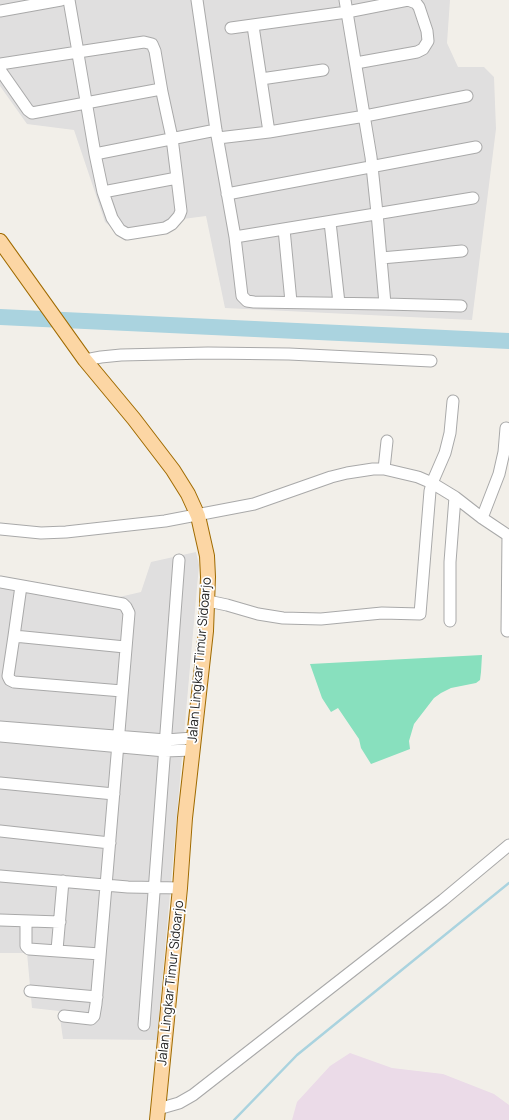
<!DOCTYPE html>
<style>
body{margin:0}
canvas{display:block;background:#f2efe9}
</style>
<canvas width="509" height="1120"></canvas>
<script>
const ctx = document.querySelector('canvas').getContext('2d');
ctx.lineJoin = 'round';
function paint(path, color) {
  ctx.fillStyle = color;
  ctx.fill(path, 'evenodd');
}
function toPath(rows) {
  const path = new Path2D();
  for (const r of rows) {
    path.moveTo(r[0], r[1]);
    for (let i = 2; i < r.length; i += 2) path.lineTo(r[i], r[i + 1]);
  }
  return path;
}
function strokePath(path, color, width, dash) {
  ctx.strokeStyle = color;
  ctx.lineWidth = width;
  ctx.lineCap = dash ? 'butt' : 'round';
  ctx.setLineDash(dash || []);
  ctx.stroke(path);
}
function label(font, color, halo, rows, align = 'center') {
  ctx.font = font + ' Manrope,sans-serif';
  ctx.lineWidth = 3.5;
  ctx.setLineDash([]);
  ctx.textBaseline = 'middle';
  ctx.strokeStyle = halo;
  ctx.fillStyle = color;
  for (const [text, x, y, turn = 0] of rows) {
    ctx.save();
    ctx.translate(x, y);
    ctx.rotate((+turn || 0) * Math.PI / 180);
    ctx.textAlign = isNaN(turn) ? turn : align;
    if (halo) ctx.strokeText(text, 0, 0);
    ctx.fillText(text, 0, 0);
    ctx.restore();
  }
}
paint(toPath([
 [0,0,450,0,447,43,458,67,484,67,494,77,496,129,472,320,225,308,206,216,183,219,169,233,140,237,122,236,105,222,74,130,27,124,0,86],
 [196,552,199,565,157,1040,63,1039,59,1011,32,1008,27,953,0,953,0,576,70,592,115,598,141,592,151,562]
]), '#e0dfdf');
paint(toPath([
 [350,1053,392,1068,443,1074,494,1094,509,1105,509,1120,292,1120,297,1102,330,1066]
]), '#ebdbe8');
paint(toPath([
 [482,655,481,672,480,680,476,683,451,688,441,693,434,698,414,724,409,741,410,749,371,764,361,748,359,739,338,708,331,712,322,698,310,664]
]), '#88e0be');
strokePath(toPath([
 [234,1120,297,1055,509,883]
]), '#aad3df', 2.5);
strokePath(toPath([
 [0,317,509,341]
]), '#aad3df', 16);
const minor = toPath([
 [197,0,216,130,235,237,242,296,247,301,254,302,385,304,377,213,371,157,345,0],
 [0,11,61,0],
 [253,26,269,132],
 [231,28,347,12,408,0,416,3,419,7,427,31,428,41,423,49,417,52,356,63],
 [0,64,78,52,144,42,152,44,155,51,162,92,172,138,177,178,181,211,179,216,172,224,165,228,127,234,120,230,112,218,103,192,95,154,78,54,78,52,69,0],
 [0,70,28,110,32,113,161,89],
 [261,79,323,70],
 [218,138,269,132,365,116,467,96],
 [95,154,216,130],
 [103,192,177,178],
 [227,194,476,147],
 [330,222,339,303],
 [284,229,291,302],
 [235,237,473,198],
 [381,258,462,251],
 [385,304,461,306],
 [85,360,101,357,121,355,208,353,289,354,431,361],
 [384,469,387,441],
 [482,518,499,474,504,452,506,428],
 [0,529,41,533,66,532,165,521,254,504,331,477,347,473,373,469,384,469,418,477,432,483,455,497,482,518,509,536],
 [0,582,123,604,126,607,129,613,96,1004,94,1016,91,1019,64,1016],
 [208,601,227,605,258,614,283,618,321,619,382,613,420,614,430,491,432,483,445,453,450,433,453,401],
 [450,621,450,562,455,497],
 [507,631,508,535],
 [14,636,21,586],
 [122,691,14,682,10,680,8,676,14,636,125,647],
 [0,727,166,740,193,738],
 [0,736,165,751,192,750],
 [0,783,114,794],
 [0,831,110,843],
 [0,876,128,887,180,888],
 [0,920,60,922],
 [26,922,26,946,29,949,100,954],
 [57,950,63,881],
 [30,991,97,997],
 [144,1025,179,560],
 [158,1109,179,1103,193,1095,443,900,509,845]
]);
const major = toPath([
 [0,241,85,360,134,419,173,470,188,494,198,516,207,556,208,577,206,631,185,818,180,888,157,1120]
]);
strokePath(minor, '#a9a9a9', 13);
strokePath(major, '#a06b00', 16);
strokePath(minor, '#fff', 11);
strokePath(major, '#fcd6a4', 14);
label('13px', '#222', '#fff', [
 ["Jalan Lingkar Timur Sidoarjo",200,660,-85],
 ["Jalan Lingkar Timur Sidoarjo",171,983,-84]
]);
</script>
